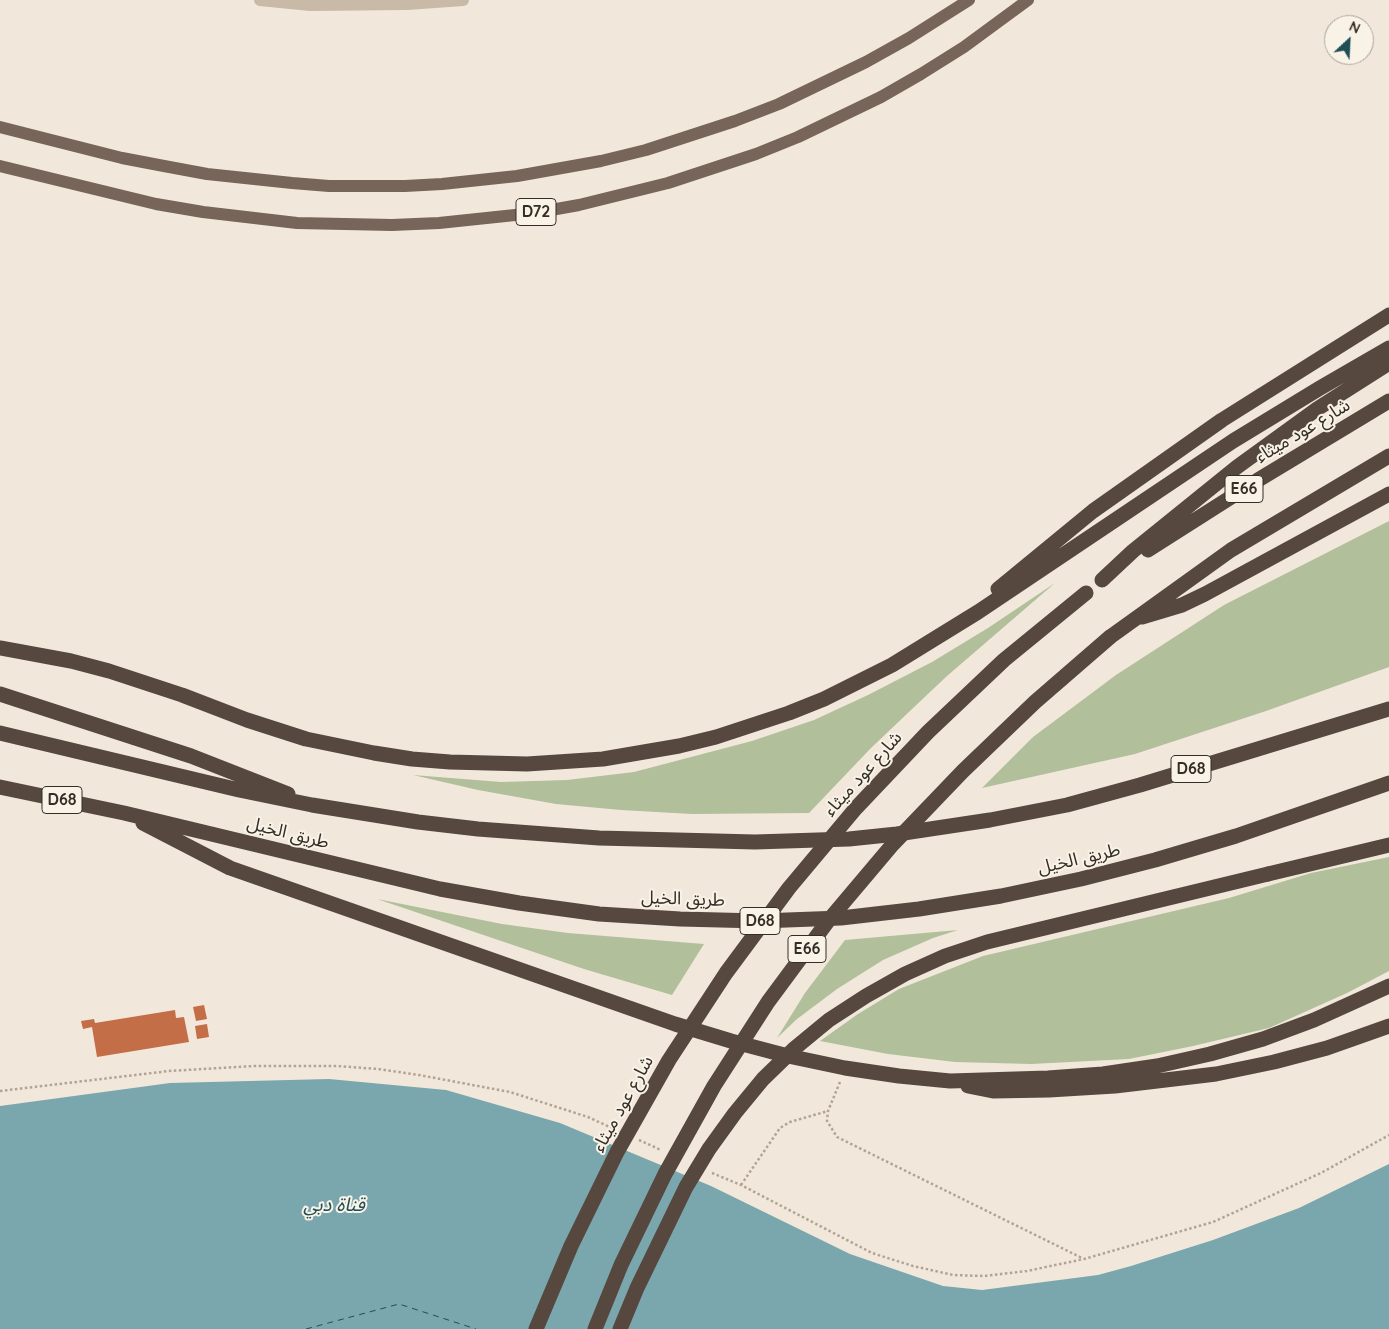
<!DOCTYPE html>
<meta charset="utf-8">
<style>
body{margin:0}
#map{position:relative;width:1389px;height:1329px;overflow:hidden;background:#f1e8db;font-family:Quicksand,sans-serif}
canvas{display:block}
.north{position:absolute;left:1324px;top:15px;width:50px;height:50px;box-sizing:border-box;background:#f9f2e7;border:1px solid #aba39a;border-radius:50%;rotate:25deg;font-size:14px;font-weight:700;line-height:20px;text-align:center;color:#352d27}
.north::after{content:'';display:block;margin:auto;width:18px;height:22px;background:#1e4e56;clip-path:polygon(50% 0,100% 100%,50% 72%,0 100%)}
</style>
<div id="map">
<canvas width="1389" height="1329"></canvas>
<div class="north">N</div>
</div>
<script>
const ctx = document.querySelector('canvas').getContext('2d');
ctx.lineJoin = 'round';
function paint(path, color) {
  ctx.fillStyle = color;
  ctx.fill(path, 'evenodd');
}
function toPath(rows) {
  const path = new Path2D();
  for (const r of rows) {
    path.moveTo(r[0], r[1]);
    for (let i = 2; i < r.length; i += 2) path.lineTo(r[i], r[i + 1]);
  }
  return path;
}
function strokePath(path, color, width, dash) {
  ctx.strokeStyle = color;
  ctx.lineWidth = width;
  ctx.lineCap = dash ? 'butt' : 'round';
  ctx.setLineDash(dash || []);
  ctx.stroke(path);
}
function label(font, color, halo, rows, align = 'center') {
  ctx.font = font + ' Quicksand,"Noto Sans Arabic",sans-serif';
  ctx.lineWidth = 4;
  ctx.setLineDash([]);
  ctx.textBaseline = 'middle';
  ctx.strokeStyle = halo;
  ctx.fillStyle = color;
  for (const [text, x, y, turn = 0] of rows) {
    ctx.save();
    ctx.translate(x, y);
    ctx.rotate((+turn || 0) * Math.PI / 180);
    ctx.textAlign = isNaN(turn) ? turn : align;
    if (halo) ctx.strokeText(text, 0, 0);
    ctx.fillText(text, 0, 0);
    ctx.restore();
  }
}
paint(toPath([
 [1389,521,1389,667,1266,711,1135,754,982,788,1033,737,1116,675,1224,605],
 [1055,583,947,676,911,710,871,748,809,813,692,814,621,810,556,804,478,790,413,775,501,782,567,780,634,772,752,741,814,720,868,695,932,662,988,628],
 [1389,857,1389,971,1347,993,1269,1028,1193,1046,1129,1059,1031,1064,955,1062,888,1054,820,1041,858,1014,899,989,983,956,1229,898,1311,873],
 [377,899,502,924,568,933,704,944,672,995,584,969],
 [958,930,933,938,883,960,837,989,797,1019,777,1038,805,993,845,940]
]), '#b1bf9b');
paint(toPath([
 [329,1079,446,1090,560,1123,711,1186,850,1254,943,1286,982,1290,1098,1275,1131,1266,1213,1240,1299,1208,1389,1164,1389,1329,0,1329,0,1106,170,1083]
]), '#7aa7ad');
strokePath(toPath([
 [306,1329,399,1304,476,1329]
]), '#1e4e56', 1, [6, 5]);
paint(toPath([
 [204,1005,207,1019,196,1021,193,1007],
 [175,1010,176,1018,184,1017,189,1042,97,1057,92,1027,83,1029,81,1021,94,1019,95,1023],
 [207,1024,209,1037,197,1039,195,1026]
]), '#c36e47');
strokePath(toPath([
 [840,1082,828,1111,827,1121,837,1137,1082,1258],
 [0,1091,169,1071,254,1066,337,1066,378,1069,419,1075,510,1092,588,1117,614,1129],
 [639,1140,661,1150],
 [712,1173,741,1185,872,1253,913,1266,953,1275,984,1276,1027,1271,1084,1259,1213,1222,1321,1173,1389,1135],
 [741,1185,780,1128,790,1122,828,1111]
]), '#b4a391', 2.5, [2.5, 2.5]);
strokePath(toPath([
 [260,0,310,5,407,4,463,0]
]), '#c9b9a7', 12);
strokePath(toPath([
 [0,127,122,158,164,166,207,174,292,183,329,186,405,186,442,184,517,176,601,161,646,150,735,121,779,104,866,62,909,38,969,0],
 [0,166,156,204,203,212,297,223,392,225,439,223,534,213,579,205,668,183,756,154,798,137,881,97,921,74,964,47,1028,0]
]), '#776559', 12);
strokePath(toPath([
 [1148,550,1258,480,1389,401],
 [1102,580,1133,551,1237,467,1317,409,1389,363],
 [998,589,1093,511,1222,420,1389,315],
 [1142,617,1182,605,1205,594,1389,494],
 [1110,637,1231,550,1389,456],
 [0,648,71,661,109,671,182,695,247,720,306,739,374,753,412,759,450,762,527,764,603,759,679,746,716,737,789,713,824,699,892,665,978,612,1233,441,1320,388,1389,348],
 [0,694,191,756,288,794],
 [0,733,239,790,312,805,418,822,478,829,599,838,755,842,849,839,897,834,990,820,1067,805,1140,785,1389,709],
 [0,787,124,813,440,889,519,903,599,914,680,919,760,921,841,918,919,909,1001,896,1081,879,1155,860,1236,836,1389,783],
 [143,823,230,868,675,1024,731,1041,788,1056,845,1068,899,1076,950,1081,1048,1078,1103,1074,1157,1066,1210,1054,1263,1039,1314,1020,1389,986],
 [1268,874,1389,845],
 [968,1086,993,1091,1049,1090,1115,1086,1216,1074,1274,1062,1327,1048,1389,1026]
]), '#56483f', 15);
strokePath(toPath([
 [536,1329,571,1246,617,1152,669,1060,726,973,789,888,856,808,928,732,1004,660,1086,593],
 [595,1329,621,1265,665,1174,714,1086,768,1002,828,921,893,844,963,771,1035,702,1110,637],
 [620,1329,637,1288,686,1187,709,1149,735,1113,763,1079,795,1048,829,1020,866,996,905,974,945,956,987,942,1268,874]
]), '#56483f', 15);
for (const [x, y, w] of [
 [536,212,40],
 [1244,489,38],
 [1191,769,40],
 [62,800,40],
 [760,921,40],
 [807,949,38]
]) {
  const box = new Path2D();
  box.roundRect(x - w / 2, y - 13.5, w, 27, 4);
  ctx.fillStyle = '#f9f2e7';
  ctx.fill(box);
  strokePath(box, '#352d27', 1);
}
label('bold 16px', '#352d27', null, [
 ["D72",536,212],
 ["E66",1244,489],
 ["D68",1191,769],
 ["D68",62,800],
 ["D68",760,921],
 ["E66",807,949]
]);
label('18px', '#352d27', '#f9f2e7', [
 ["شارع عود ميثاء",1303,431,-31],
 ["شارع عود ميثاء",863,774,-48],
 ["طريق الخيل",288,833,14],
 ["طريق الخيل",1079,859,-13],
 ["طريق الخيل",683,899,2],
 ["شارع عود ميثاء",623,1104,-61]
]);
label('italic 19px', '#1e4e56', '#f9f2e7', [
 ["قناة دبي",334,1205]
]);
</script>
